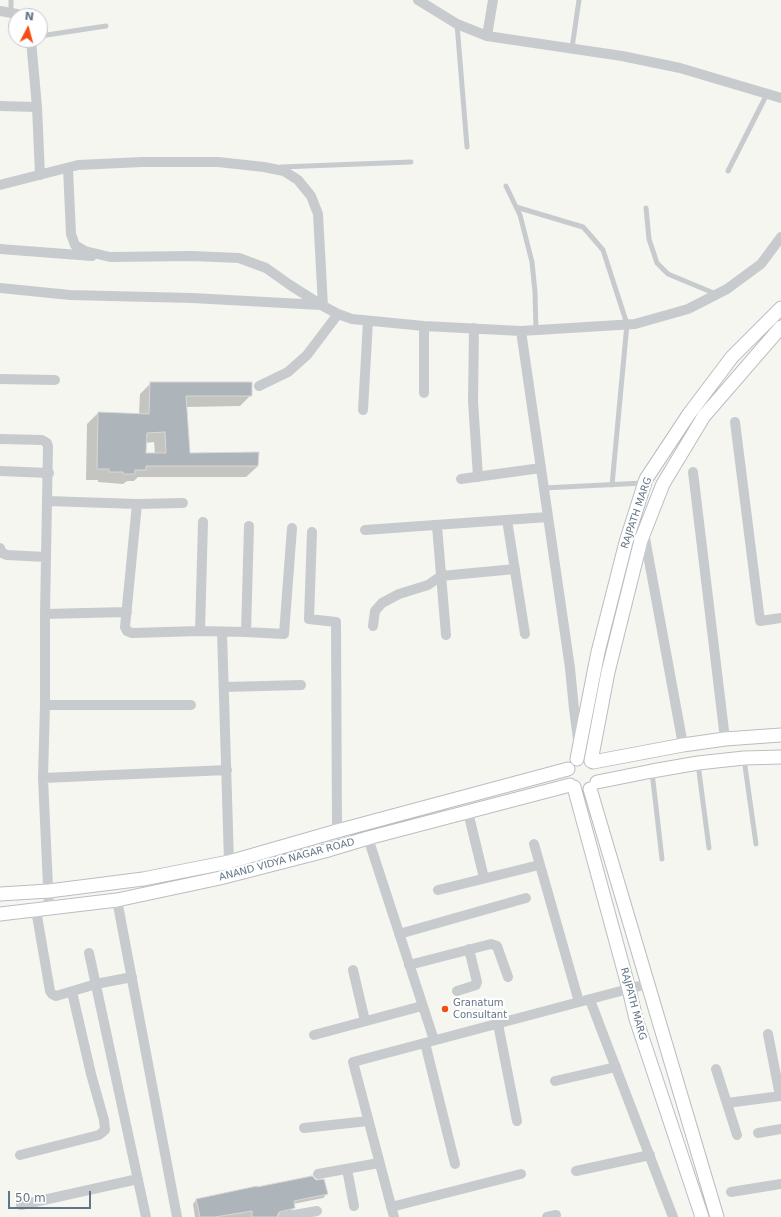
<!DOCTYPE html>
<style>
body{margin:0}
#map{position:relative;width:781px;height:1217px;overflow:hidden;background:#f6f6f1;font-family:"DejaVu Sans",sans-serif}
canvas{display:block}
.north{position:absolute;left:8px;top:8px;width:40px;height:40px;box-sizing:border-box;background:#fff;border:1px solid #c0c8cf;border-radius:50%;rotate:6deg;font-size:11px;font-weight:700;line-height:16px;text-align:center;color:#627586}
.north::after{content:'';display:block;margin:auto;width:14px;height:18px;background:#f44c13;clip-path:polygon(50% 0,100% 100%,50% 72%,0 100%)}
.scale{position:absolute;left:8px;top:1191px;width:83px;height:18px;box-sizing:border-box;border:2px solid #627586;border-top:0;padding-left:5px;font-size:12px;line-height:14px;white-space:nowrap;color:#627586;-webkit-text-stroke:3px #fff;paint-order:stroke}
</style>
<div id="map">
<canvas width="781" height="1217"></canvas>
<div class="north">N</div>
<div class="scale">50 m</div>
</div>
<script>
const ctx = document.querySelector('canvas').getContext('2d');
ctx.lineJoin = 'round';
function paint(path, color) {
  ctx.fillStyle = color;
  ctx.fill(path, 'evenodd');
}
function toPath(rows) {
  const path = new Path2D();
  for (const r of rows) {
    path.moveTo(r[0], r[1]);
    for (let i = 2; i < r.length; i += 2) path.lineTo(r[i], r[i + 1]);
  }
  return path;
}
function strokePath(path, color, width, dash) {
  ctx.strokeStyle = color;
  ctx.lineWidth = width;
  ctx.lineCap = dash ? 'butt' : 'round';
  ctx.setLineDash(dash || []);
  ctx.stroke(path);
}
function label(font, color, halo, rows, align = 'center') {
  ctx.font = font + ' "DejaVu Sans",sans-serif';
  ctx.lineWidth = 4;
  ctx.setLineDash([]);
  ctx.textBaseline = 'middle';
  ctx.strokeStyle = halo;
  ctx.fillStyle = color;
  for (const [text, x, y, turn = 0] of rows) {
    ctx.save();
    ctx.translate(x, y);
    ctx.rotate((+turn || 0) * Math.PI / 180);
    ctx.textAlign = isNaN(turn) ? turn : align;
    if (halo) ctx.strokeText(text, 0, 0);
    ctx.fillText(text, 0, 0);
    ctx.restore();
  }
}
paint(toPath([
 [151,383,251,395,240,406,186,407,189,454,258,466,246,477,138,477,134,481,127,481,123,484,98,482,98,480,86,480,87,424,98,413,139,414,140,394],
 [154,442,155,454,145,454,145,443],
 [327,1194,323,1198,293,1204,294,1208,290,1212,276,1214,276,1217,195,1217,193,1204,196,1200]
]), '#0003');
const building = toPath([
 [150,382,252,382,252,396,186,396,190,453,259,452,258,466,146,466,146,470,135,470,135,474,123,474,123,472,109,472,109,469,97,469,98,412,149,414,150,382],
 [165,432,166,453,146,453,147,433,165,432],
 [312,1176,316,1180,324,1179,328,1194,294,1201,295,1208,279,1212,277,1217,252,1217,252,1211,215,1217,200,1217,196,1199,257,1186,257,1187,312,1176]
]);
paint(building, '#adb5bb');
strokePath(building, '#d7d7d4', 1);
const secondary = toPath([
 [577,759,598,652,626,542,646,479,689,414,732,357,781,308],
 [591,761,608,672,641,540,663,484,704,416,781,327],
 [593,762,683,745,725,739,781,735],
 [597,782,652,771,698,763,744,758,781,757],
 [574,787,629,989,636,1019,702,1217],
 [590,789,717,1217],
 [0,894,49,891,143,879,229,862,337,831,568,769],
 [0,914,117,900,220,878,325,851,368,838,570,785]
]);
strokePath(secondary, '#b9bec3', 15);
strokePath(toPath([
 [11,13,11,0],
 [457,24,467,147],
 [40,36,106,26],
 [572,48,579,0],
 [281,167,411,162],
 [728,171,767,94],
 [506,186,520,215,532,262,535,292,536,330],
 [516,207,583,227,591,236,603,250,627,324,612,485],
 [646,208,649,239,657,263,668,274,716,294],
 [544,488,643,483],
 [744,759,756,844],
 [698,764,709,848],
 [652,772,662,859]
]), '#c8cbce', 5);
strokePath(toPath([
 [418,0,457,24,487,36,622,56,680,68,781,98],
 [0,11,17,14,19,16],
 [487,36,493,0],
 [31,40,37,107,40,175],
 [0,106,37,107],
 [68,168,71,234,75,245,85,251,110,257,192,256,239,258,266,268,290,285,323,306],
 [0,185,78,165,142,162,218,162,264,167,284,171,298,180,311,196,318,214,323,306,338,314,352,319,424,326,521,331,635,324,688,309,727,289,761,264,781,237],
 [0,249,92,256],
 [0,288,70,295,192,298,321,305],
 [474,328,473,401,478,477],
 [521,331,570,668,574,709,578,739],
 [0,379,55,380],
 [259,386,288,372,307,355,338,314],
 [424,393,424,326],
 [363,410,368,321],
 [735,422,760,621,781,618],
 [0,439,42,440,47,443,48,447,47,501],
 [0,471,49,473],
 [693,472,725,739],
 [461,479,541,468],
 [137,504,125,627,127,631,132,633,200,631,246,632,284,634,292,528],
 [507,520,525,634],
 [437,526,446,635],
 [365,530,548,517],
 [312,532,309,619,336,622,337,831],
 [644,533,683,745],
 [0,548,2,553,7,555,46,557],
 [45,614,127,612],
 [373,626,375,611,382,603,399,594,428,585,441,576,515,569],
 [200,631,203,522],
 [222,632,229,862],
 [246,632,249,526],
 [224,687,301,685],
 [45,705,191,705],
 [43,778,227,770],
 [468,812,484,878],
 [368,838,434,1040],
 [534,844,579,1002],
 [438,890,539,865],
 [117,900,177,1217],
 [49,908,43,778,45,705,45,614,47,501,137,504,183,503],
 [36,910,50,991,52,994,56,996,96,984,132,977],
 [399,934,526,898],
 [89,953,146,1217],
 [409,965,491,944,497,946,508,977],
 [353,970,365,1021],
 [457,991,476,985,477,982,469,949],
 [590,1000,673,1217],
 [498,1024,517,1121],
 [768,1034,780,1096],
 [314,1035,422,1006],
 [425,1043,455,1164],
 [716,1069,737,1135],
 [555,1081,616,1067],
 [727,1103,781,1096],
 [304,1128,368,1121],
 [758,1133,781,1129],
 [20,1155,99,1135,105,1130,104,1120,91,1074,72,992],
 [347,1169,354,1206],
 [576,1171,650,1155],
 [318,1174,379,1163],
 [731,1192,781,1184],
 [21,1205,138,1179],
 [391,1207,521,1174],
 [283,1217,317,1211],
 [394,1217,353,1062,647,984],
 [547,1217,556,1215]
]), '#c8cbce', 10);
strokePath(secondary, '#fff', 13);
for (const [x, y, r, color] of [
 [445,1009,4,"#f44c13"]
]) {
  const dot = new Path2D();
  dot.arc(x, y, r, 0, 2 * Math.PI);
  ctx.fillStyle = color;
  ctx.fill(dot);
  strokePath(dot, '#fff', 1.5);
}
label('10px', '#627586', '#fff', [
 ["RAJPATH MARG",637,513,-71],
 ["ANAND VIDYA NAGAR ROAD",287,860,-15],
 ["RAJPATH MARG",633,1004,75]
]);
label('10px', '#627586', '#fff', [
 ["Granatum",453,1003],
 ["Consultant",453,1015]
], 'left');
</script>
